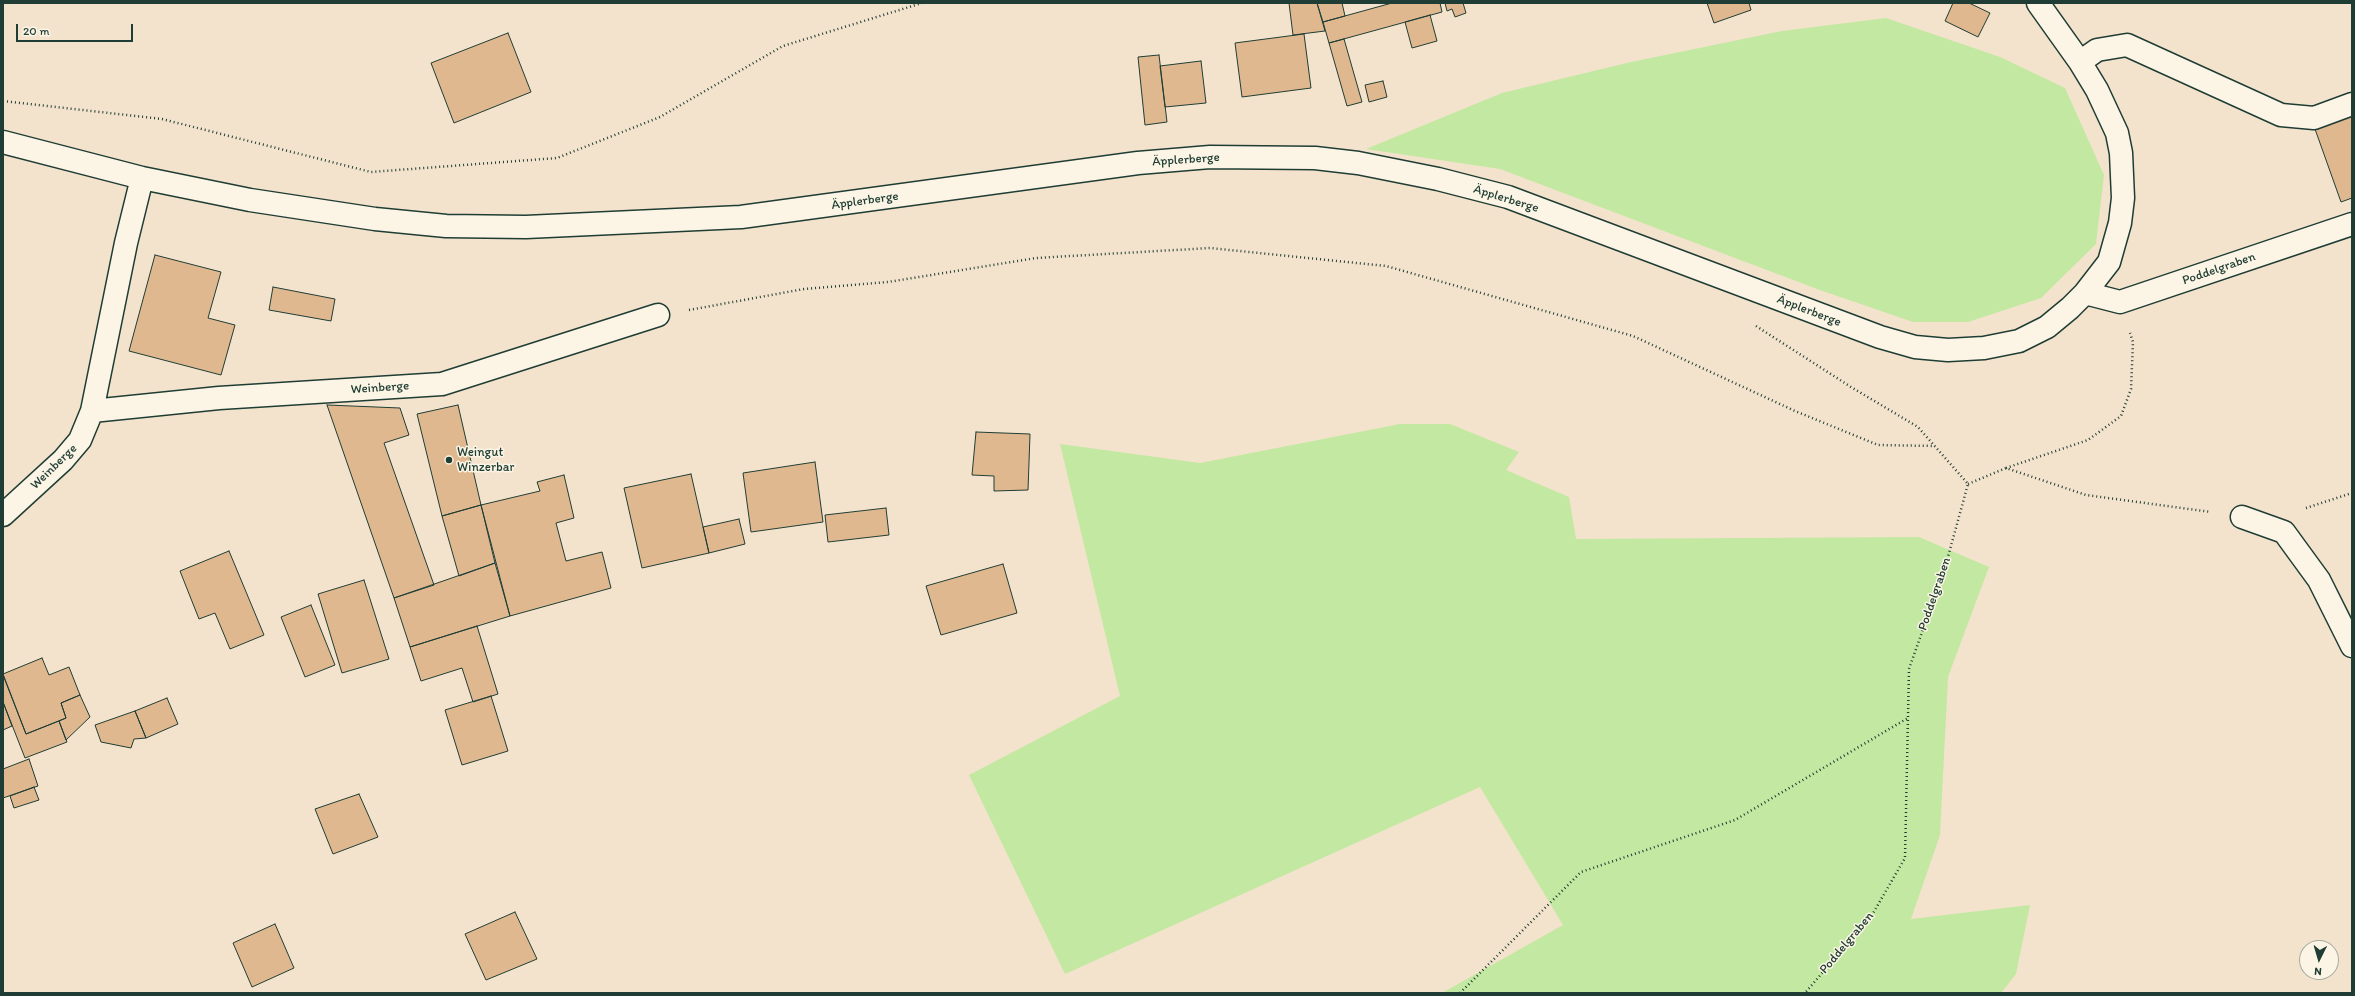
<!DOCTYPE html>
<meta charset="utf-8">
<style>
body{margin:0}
#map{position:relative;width:2355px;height:996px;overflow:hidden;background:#f4e3cc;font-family:Itim,sans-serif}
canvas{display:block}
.frame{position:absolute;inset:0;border:4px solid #1f3d34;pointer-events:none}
.north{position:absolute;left:2299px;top:940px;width:40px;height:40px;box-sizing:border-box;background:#fcf5e5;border:1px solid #a4ab9e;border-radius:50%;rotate:185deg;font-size:11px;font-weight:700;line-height:16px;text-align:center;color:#1f3d34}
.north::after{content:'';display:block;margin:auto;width:14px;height:18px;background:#1f3d34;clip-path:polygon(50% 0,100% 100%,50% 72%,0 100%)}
.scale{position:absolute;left:16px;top:24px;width:117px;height:18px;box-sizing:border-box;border:2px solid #1f3d34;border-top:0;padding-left:5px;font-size:12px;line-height:14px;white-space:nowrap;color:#1f3d34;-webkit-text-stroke:3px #fcf5e5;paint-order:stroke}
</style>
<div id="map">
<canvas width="2355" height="996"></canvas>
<div class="frame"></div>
<div class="north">N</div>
<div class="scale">20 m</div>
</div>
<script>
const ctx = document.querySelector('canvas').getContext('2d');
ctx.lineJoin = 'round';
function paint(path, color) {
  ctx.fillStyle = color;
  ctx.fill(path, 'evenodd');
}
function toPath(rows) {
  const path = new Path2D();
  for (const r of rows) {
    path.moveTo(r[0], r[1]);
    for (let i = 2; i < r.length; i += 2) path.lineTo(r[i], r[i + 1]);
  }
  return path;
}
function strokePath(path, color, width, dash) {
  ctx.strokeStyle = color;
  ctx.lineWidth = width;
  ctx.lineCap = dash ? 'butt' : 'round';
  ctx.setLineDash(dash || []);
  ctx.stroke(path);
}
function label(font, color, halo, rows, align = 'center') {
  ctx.font = font + ' Itim,sans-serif';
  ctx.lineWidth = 3;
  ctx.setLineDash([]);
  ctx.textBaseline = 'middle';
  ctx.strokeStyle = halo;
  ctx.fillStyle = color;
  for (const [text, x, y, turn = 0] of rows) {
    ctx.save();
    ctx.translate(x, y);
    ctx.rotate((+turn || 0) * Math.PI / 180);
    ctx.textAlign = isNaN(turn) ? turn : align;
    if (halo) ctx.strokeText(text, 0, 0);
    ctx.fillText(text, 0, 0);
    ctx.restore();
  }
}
paint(toPath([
 [1886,18,2000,57,2065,88,2104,175,2096,244,2041,298,1968,322,1913,322,1817,289,1500,169,1366,149,1502,93,1631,62,1782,31],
 [1400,424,1450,424,1519,452,1506,470,1569,497,1576,539,1919,537,1989,567,1948,677,1940,835,1911,919,2030,905,2016,974,2001,993,1442,993,1563,925,1480,787,1065,974,969,775,1120,696,1060,444,1200,463]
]), '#c2e8a2');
const building = toPath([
 [1289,3,1317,3,1325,31,1293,35,1289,3],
 [1317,3,1342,3,1345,16,1323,22,1317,3],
 [1392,3,1440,3,1442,12,1329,43,1323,22,1392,3],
 [1445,3,1463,3,1466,13,1455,17,1452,9,1447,11,1445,3],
 [1707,3,1749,3,1751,10,1714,23,1707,3],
 [1953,3,1969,3,1990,13,1978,37,1945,21,1953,3],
 [1430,15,1437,41,1412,48,1405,22,1430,15],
 [508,33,531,92,454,123,431,63,508,33],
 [1304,34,1311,88,1242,97,1235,43,1304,34],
 [1344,39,1362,102,1347,106,1329,43,1344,39],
 [1159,55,1167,122,1145,125,1138,57,1159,55],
 [1201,61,1206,103,1165,107,1160,66,1201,61],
 [1383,81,1387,97,1369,102,1365,85,1383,81],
 [2352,115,2352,198,2341,202,2315,129,2352,115],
 [155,255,221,272,208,318,235,325,221,375,129,351,155,255],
 [273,287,335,299,331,321,269,310,273,287],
 [327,405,400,408,409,435,384,443,434,585,394,598,327,405],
 [458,405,481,505,442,516,417,414,458,405],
 [976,432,1030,434,1028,490,994,491,994,476,972,475,976,432],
 [815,462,823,522,751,532,743,473,815,462],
 [691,474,709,553,642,568,624,488,691,474],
 [564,475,574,518,556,523,566,561,602,552,611,588,510,616,481,505,540,491,537,482,564,475],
 [481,505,495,563,459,576,442,516,481,505],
 [886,508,889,535,828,542,825,515,886,508],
 [739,519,745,544,709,553,703,527,739,519],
 [229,551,264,635,230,649,215,613,199,619,180,571,229,551],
 [495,563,510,616,410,647,394,598,495,563],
 [1003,564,1017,613,941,635,926,586,1003,564],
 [364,580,389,659,342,673,318,594,364,580],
 [311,605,335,665,305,677,281,617,311,605],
 [477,626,498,694,473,702,462,668,421,681,410,647,477,626],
 [42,658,49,675,69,667,80,695,61,703,66,718,26,734,3,674,42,658],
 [3,675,26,734,59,721,67,742,25,758,3,702,3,675],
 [80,695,90,717,66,740,59,721,66,718,61,703,80,695],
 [491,696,508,751,462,765,445,710,491,696],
 [167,698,178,724,146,738,135,711,167,698],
 [3,702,12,726,3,730,3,702],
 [135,711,146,738,134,739,131,748,101,742,95,725,135,711],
 [29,759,38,786,3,798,3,769,29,759],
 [34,787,39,800,14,808,10,796,34,787],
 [359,794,378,837,333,854,315,809,359,794],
 [515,912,537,959,486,980,465,934,515,912],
 [275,924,294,968,252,987,233,943,275,924]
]);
paint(building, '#e0b890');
strokePath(building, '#1f3d34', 1);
const minor = toPath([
 [2080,62,2097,50,2127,45,2281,115,2314,118,2352,104],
 [3,142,142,178,250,200,375,219,446,226,526,227,741,217,1138,163,1210,157,1315,158,1358,163,1438,179,1508,197,1880,337,1915,347,1948,350,1984,348,2019,341,2047,327,2070,308,2085,293,2109,262,2120,223,2123,198,2121,153,2117,133,2097,90,2080,62,2038,3],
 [2085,293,2120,302,2352,224],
 [92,411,219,398,442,384,658,315],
 [3,515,63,460,80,440,92,411,126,243,142,178],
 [2242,517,2284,532,2319,580,2352,646]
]);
strokePath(minor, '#1f3d34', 25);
strokePath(toPath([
 [3,101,162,119,371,172,557,158,660,117,783,46,922,3],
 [689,310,804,289,888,282,1036,258,1210,248,1386,266,1633,336,1795,411,1878,445,1935,446],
 [1756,326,1851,387,1918,427,1968,484,1946,564,1909,669,1905,858,1872,915,1805,993],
 [2006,468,2088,440,2121,416,2131,389,2133,342,2130,333],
 [1968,484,2006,468,2086,495,2211,512],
 [2306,508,2352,493],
 [1460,993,1581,872,1735,820,1908,718]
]), '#1f3d34', 2.5, [1, 3]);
strokePath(minor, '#fcf5e5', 22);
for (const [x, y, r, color] of [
 [449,460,4,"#1f3d34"]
]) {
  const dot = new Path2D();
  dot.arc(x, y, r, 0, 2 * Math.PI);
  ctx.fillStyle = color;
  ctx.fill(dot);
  strokePath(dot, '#fcf5e5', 1.5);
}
label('13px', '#1f3d34', '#fcf5e5', [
 ["Äpplerberge",1186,160,-4],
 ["Äpplerberge",1506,199,17],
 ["Äpplerberge",865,201,-8],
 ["Poddelgraben",2219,269,-19],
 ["Äpplerberge",1809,311,21],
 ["Weinberge",380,388,-4],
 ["Weinberge",54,467,-44],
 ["Poddelgraben",1935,594,-71],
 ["Poddelgraben",1847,943,-50]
]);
label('13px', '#1f3d34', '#fcf5e5', [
 ["Weingut",457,453],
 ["Winzerbar",457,468]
], 'left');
</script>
